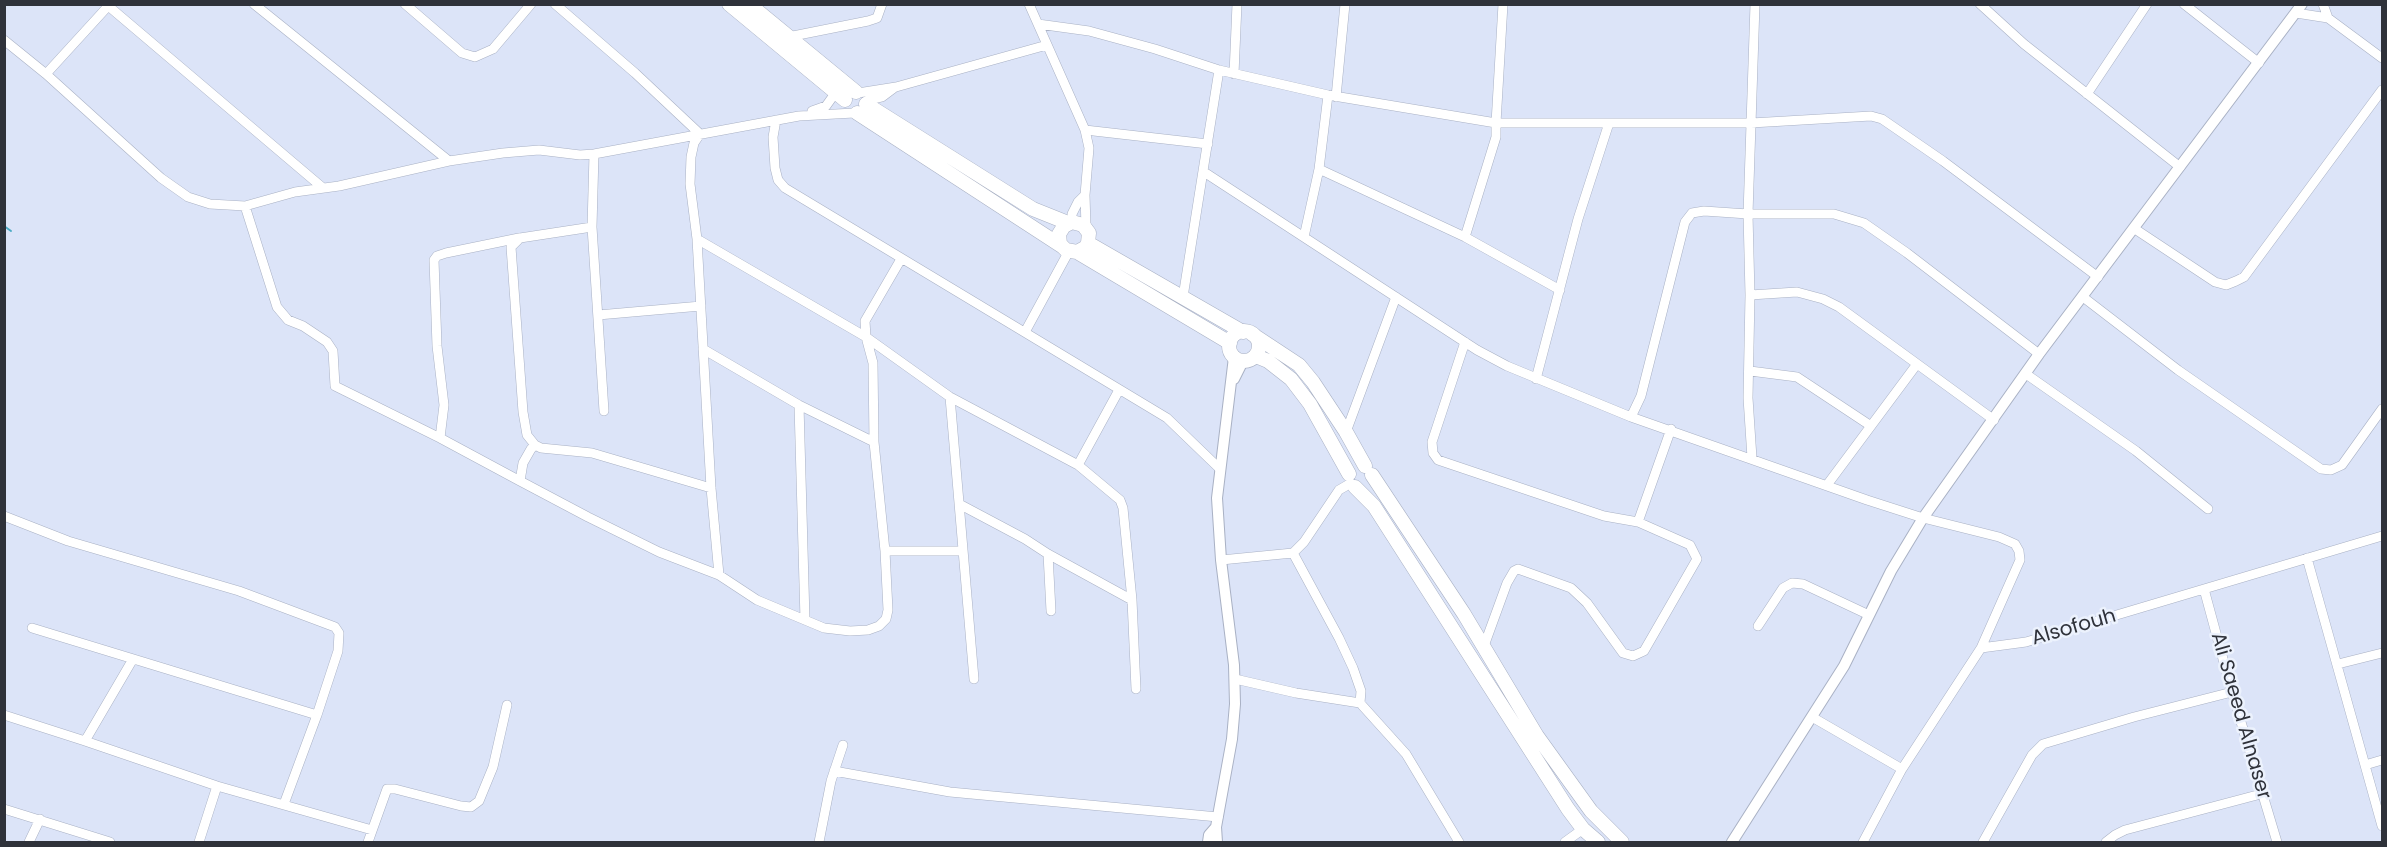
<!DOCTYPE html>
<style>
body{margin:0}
#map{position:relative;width:2387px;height:847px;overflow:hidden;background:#dce4f8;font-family:Poppins,sans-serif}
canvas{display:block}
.frame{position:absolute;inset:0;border:6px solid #2f323a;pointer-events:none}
</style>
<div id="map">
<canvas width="2387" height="847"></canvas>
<div class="frame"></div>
</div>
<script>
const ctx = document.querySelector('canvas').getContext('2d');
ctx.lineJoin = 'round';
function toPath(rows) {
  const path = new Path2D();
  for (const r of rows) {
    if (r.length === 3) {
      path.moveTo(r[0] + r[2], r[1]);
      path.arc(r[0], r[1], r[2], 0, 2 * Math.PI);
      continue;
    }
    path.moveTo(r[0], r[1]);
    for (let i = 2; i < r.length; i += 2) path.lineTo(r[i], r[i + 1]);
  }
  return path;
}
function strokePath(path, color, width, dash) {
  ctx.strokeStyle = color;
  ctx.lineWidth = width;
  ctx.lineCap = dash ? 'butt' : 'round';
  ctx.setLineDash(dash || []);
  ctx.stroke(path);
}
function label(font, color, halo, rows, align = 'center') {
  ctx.font = font + ' Poppins,sans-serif';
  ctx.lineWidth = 5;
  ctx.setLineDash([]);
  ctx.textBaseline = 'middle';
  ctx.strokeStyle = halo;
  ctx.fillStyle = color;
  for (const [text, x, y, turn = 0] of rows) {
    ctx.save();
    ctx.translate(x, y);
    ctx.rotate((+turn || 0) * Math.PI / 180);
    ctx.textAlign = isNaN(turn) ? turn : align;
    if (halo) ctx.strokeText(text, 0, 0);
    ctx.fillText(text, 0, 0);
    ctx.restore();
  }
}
strokePath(toPath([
 [4,226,11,231]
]), '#4babc4', 2);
const minor = toPath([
 [106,4,323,188],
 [254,4,449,161],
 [405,4,462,53,475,57,493,49,531,4],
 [555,4,635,73,700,134,694,143,691,157,690,184,697,239,711,488,719,575],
 [1029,4,1085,130,1089,148,1085,195,1086,227],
 [1503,4,1496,123,1751,123,1871,116,1882,119,1943,161,2098,277],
 [1980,4,2024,44,2180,167],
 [2184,4,2259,63],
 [2323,4,2328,18],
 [2296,13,2328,18,2382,58],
 [1038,24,1089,31,1155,49,1219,70,1328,95,1496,123,1496,137,1465,237],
 [788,37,868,21,877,18,882,4],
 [4,40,46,74,161,178,188,197,210,204,245,206,295,192,339,186,449,161,503,153,539,150,580,155,594,154,799,116,854,113],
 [46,74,110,4],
 [1234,74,1237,4],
 [858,93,896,87,1047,45],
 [2087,94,2147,4],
 [1336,97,1345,4],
 [866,101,882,97,894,88],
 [812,111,826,106,836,92],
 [776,120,773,137,775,168,778,180,785,188,1167,418,1220,469],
 [1085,130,1208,144],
 [594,154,592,227,604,411],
 [1319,169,1465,237,1560,290],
 [1204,172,1477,350,1507,366,1631,417,1867,500,1923,518,1999,537,2015,544,2019,551,2020,560,1981,648],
 [245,206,277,307,288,320,303,326,327,342,333,351,335,386,440,438,520,481],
 [1072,222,1072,214,1078,202,1085,195],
 [592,227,520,238,511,247,523,412,527,435,535,445,541,448,592,453,711,488],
 [2135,229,2215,282,2226,285,2236,281,2244,277,2382,90],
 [1304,237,1319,169,1328,95],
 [697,239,866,337,950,397,1078,465,1120,500,1123,508,1132,600,1136,689],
 [1750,295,1797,292,1823,299,1839,307,1994,420],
 [1183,297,1219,70],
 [2083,297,2178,370,2321,469,2331,470,2342,465,2382,409],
 [598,315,701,306],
 [1025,332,1069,251],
 [1465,342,1432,442,1433,453,1438,460,1604,516,1638,522,1671,429],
 [703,349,799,405,874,442],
 [1750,371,1797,377,1871,426],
 [2026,374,2136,451,2208,509],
 [1536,379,1578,219,1609,123],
 [950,397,974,679],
 [799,405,805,620],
 [1631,417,1641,396,1685,222,1692,213,1704,211,1748,214,1834,214,1864,223,1907,253,2039,354],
 [1346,432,1396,297],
 [440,438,444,405,437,346,434,260,437,256,446,253,519,238],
 [535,445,531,449,523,463,520,481,588,517,659,552,719,575,757,600,824,628,850,631,868,630,879,626,886,619,888,610,885,551,874,442,873,363,866,337,865,321,901,259],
 [1752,458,1748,398,1750,295,1748,214,1755,4],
 [1078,465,1119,390],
 [1827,485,1917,364],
 [961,505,1025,539,1048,554,1132,600],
 [4,516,68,541,239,591,335,627,339,633,338,651,317,715,284,804],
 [885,551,963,551],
 [1048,554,1051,611],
 [2307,558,2382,826],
 [1221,560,1293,553,1304,542,1339,490,1351,483],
 [2204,589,2232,692,2277,842],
 [1758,626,1783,588,1792,583,1803,584,1869,615],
 [32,628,317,715],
 [1484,646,1507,583,1514,571,1518,569,1571,588,1587,603,1623,653,1633,656,1644,651,1697,559,1690,545,1638,522],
 [2338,664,2382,653],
 [1235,679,1296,693,1360,703,1361,691,1353,668,1339,638,1293,553],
 [1360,703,1406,754,1459,842],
 [4,715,85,741,133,659],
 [1812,717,1902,769],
 [85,741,217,786,372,830],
 [2365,765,2382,760],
 [834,771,950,792,1218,817],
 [4,809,110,842],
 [29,842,40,819],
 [199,842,217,786],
 [368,842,387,789,395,789,461,806,471,807,479,801,493,767,507,705],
 [819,842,831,781,843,745],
 [1565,842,1583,829],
 [1863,842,1902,769,1981,648,2026,642,2382,536],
 [1983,842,2032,755,2043,744,2134,717,2232,692],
 [2106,842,2115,835,2125,830,2261,794]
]);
const tertiary = toPath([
 [1234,379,1243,361],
 [1208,842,1209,835,1216,827],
 [1217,842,1216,827,1232,739,1235,704,1234,665,1221,560,1217,498,1234,357],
 [1732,842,1844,666,1891,571,1923,518,2039,354,2302,4]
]);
const primary = toPath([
 [729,4,845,100],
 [749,4,856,92],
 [866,104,1033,209,1068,223],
 [857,113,1063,247],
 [1088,243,1243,332],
 [1077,252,1086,247,1088,243,1089,233,1083,225,1072,222,1064,226,1059,234,1060,244,1066,250,1077,252,1230,343],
 [1244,346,15],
 [1252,334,1299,365,1313,382,1346,432,1365,466],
 [1256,356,1268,361,1291,379,1310,404,1349,474],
 [1372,475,1464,614,1537,736,1591,811,1622,842],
 [1355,487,1374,506,1568,809,1583,829,1598,842]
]);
strokePath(minor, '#a9b1c4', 10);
strokePath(tertiary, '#a9b1c4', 12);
strokePath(primary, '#a9b1c4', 15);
strokePath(minor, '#fff', 9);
strokePath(tertiary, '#fff', 10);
strokePath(primary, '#fff', 14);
label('20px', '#2f323a', '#ecf2fd', [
 ["Alsofouh",2074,628,-16],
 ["Ali Saeed Alnaser",2240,716,74]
]);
</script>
